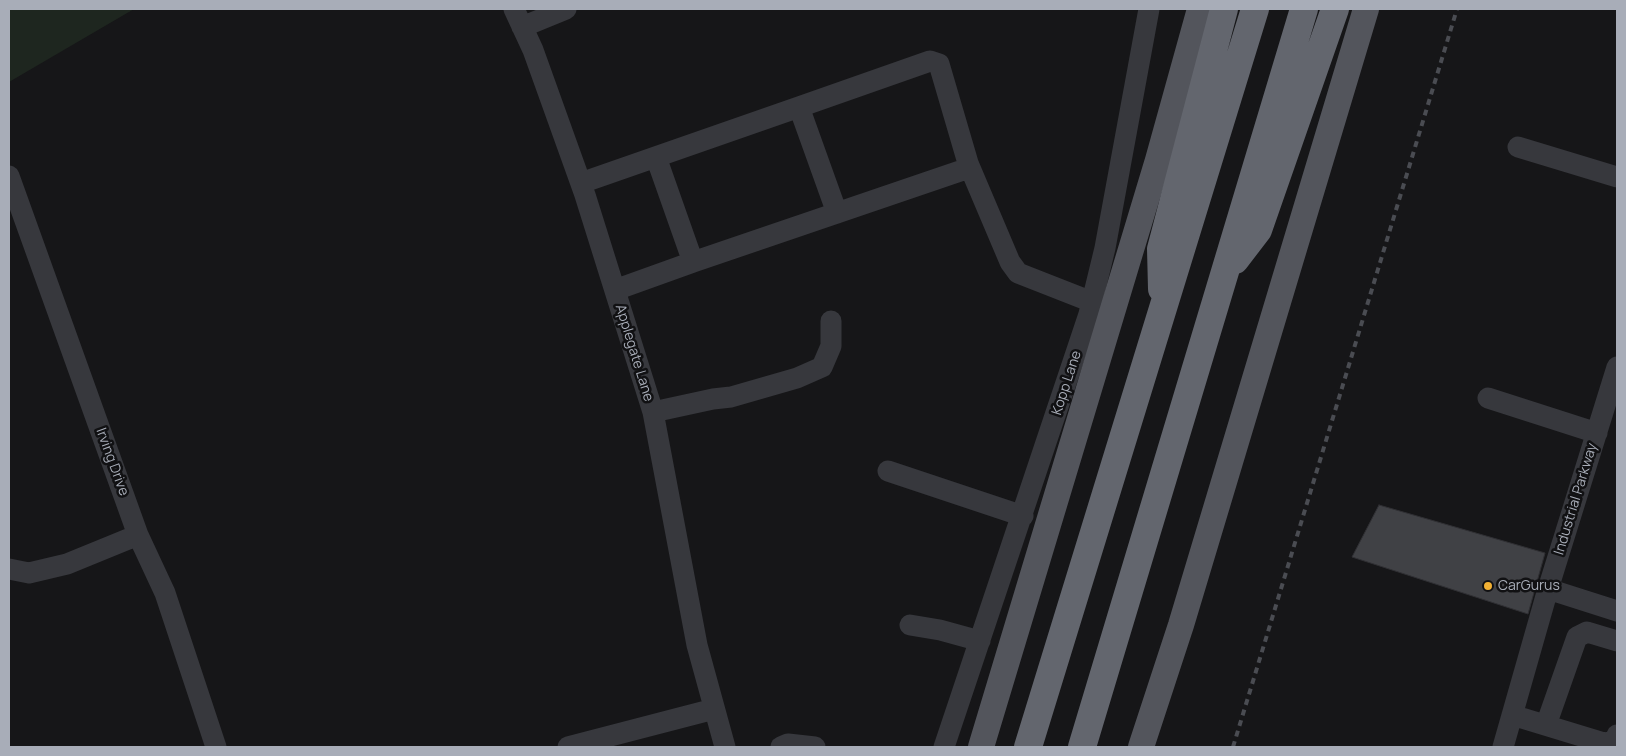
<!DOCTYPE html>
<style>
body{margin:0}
#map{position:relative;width:1626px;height:756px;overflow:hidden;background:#161618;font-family:Manrope,sans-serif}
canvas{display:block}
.frame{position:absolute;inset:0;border:10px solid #a8adb8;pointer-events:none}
</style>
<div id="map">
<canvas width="1626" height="756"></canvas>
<div class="frame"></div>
</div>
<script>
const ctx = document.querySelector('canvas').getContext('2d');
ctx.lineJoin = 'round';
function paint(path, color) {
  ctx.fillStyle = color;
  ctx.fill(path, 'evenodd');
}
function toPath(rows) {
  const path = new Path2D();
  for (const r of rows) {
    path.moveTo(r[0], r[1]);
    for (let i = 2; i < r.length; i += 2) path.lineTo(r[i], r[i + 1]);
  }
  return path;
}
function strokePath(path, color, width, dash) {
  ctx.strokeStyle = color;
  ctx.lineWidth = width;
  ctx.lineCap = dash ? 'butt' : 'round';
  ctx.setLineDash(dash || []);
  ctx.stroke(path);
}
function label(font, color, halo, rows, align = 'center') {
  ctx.font = font + ' Manrope,sans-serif';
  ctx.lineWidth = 5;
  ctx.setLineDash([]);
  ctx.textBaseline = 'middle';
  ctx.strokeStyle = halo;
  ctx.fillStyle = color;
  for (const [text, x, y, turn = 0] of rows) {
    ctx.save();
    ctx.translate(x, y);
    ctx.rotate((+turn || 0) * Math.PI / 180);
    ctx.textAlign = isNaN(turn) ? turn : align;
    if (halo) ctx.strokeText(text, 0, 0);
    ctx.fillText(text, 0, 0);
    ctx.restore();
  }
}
paint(toPath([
 [9,9,134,9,9,82]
]), '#1e261f');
const building = toPath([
 [1379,505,1545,553,1528,614,1352,557,1379,505]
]);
paint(building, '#404145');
strokePath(building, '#303034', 1);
strokePath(toPath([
 [514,9,533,50,585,195,653,412,697,645,725,747],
 [522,27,566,9],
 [799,107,837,213],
 [1518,147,1617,177],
 [968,163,1010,262,1018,273,1092,302],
 [9,176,138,535,165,593,216,747],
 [581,183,799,107,930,61,939,64,968,163,963,170,693,262,656,157],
 [615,290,693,262],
 [1488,398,1597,433],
 [653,412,713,399,731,397,797,378,822,367,831,346,831,321],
 [888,471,1023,516],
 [9,569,29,573,67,564,138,535],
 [1548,589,1617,611],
 [910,625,940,630,980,641],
 [1512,715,1604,743,1615,741,1617,735],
 [1546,725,1577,637,1587,632,1617,641],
 [568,747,714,709],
 [781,747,788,744,815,747],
 [944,747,1089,314,1105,248,1149,9],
 [1503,747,1548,589,1617,367]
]), '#37383d', 21);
strokePath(toPath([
 [981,747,1158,160,1200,9],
 [1141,747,1181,625,1366,9]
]), '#53555c', 26);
strokePath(toPath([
 [1235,260,1258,230,1335,9],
 [1162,289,1161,249,1224,9],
 [1028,747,1255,9],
 [1082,747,1304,9]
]), '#63666e', 28);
strokePath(toPath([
 [1233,747,1457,9]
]), '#4a4c52', 4, [6, 5]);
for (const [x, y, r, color] of [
 [1488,586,5,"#f2b134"]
]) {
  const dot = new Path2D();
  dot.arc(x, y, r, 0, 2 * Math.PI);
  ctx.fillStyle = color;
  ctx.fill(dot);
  strokePath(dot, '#111113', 2);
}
label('14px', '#a8adb8', '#111113', [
 ["Applegate Lane",634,353,73],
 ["Kopp Lane",1067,383,-72],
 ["Irving Drive",112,462,70],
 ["Industrial Parkway",1576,499,-73]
]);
label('14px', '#a8adb8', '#111113', [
 ["CarGurus",1498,586]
], 'left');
</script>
